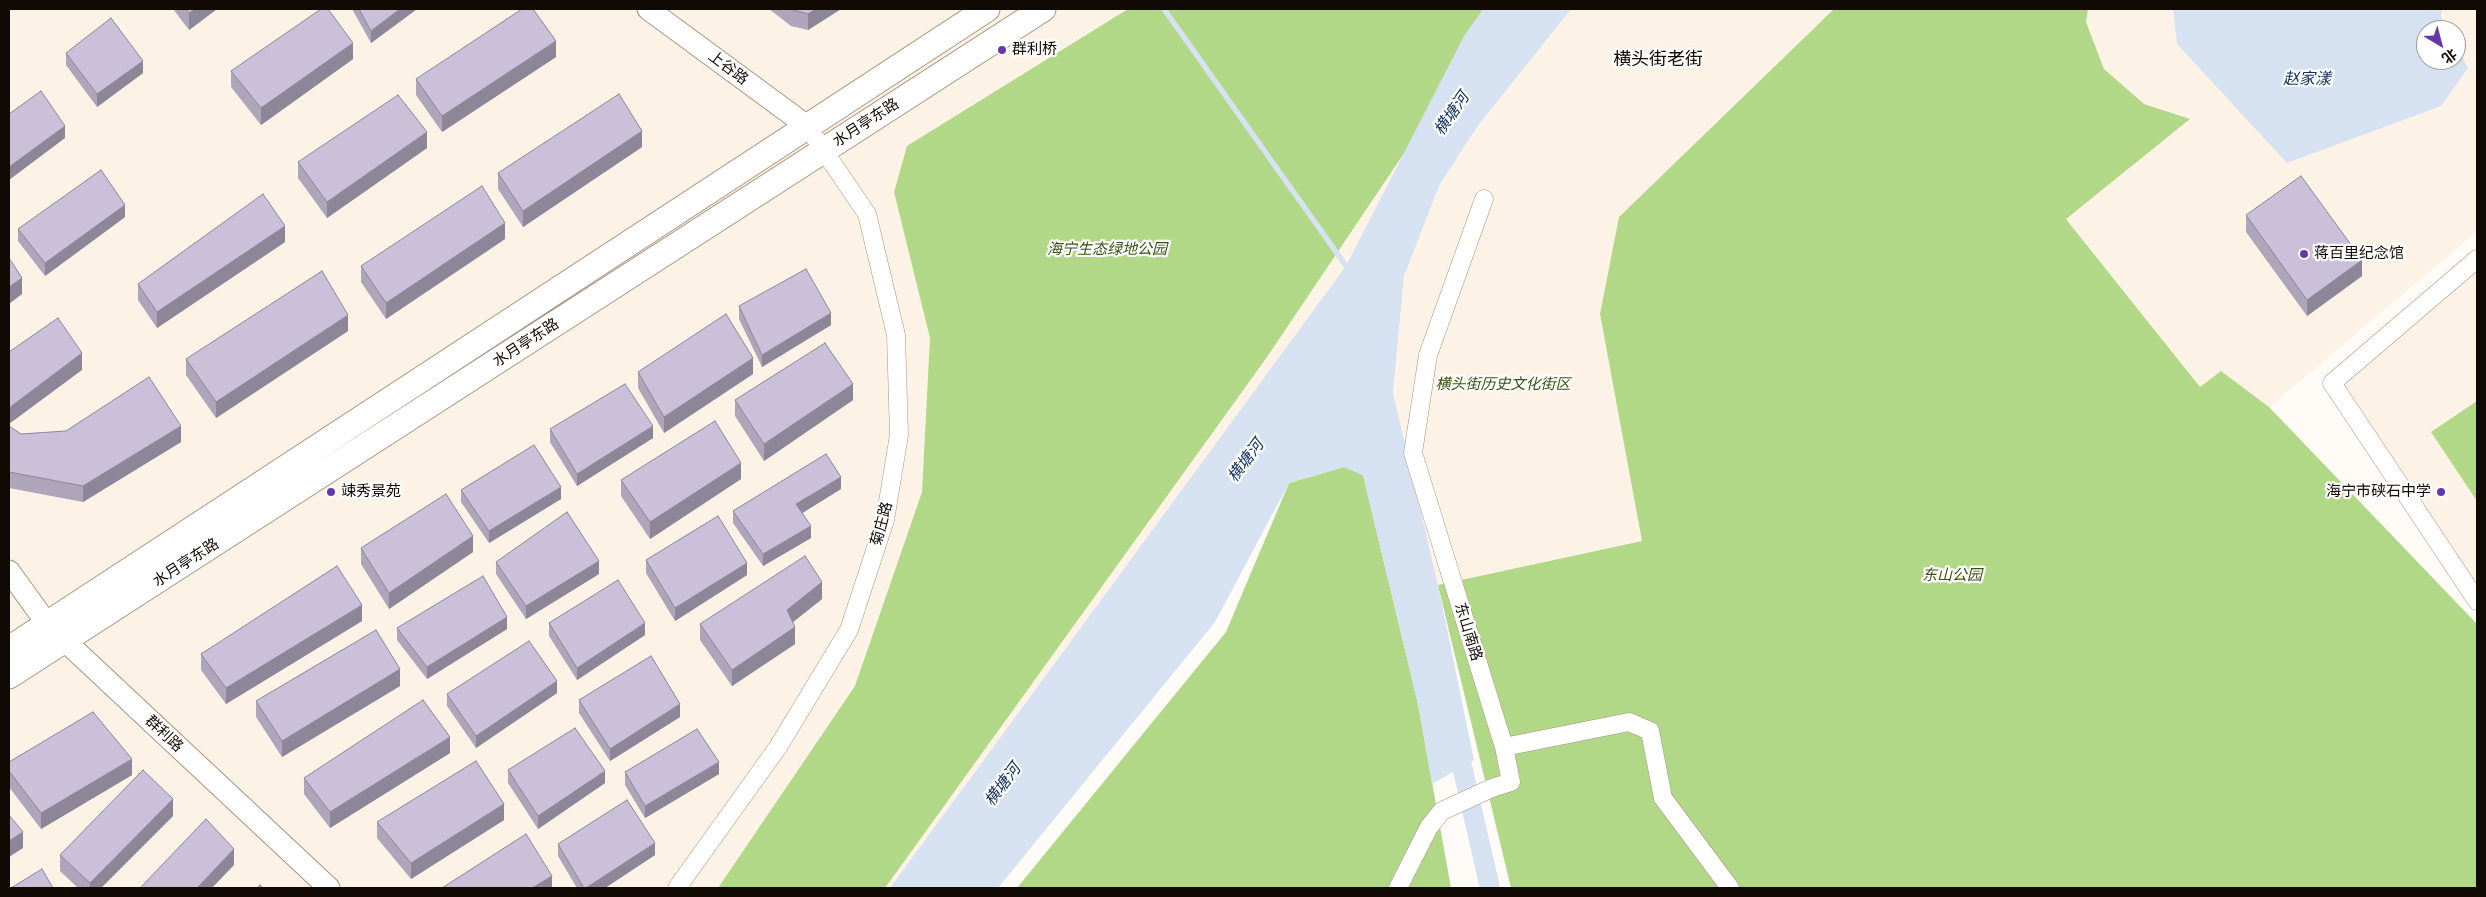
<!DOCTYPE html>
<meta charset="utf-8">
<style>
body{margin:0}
#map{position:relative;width:2486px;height:897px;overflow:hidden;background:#fffbf6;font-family:Lora,"Noto Sans SC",serif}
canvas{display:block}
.frame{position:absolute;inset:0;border:10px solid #110a04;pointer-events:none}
.north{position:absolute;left:2416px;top:20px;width:50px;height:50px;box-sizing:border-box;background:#fff;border:1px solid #a09d9b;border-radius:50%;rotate:143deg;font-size:14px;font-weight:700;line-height:20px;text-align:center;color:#110a04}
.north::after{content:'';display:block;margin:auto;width:18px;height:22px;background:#6735ac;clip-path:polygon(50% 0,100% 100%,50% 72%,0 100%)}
</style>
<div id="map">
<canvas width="2486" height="897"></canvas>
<div class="frame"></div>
<div class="north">北</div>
</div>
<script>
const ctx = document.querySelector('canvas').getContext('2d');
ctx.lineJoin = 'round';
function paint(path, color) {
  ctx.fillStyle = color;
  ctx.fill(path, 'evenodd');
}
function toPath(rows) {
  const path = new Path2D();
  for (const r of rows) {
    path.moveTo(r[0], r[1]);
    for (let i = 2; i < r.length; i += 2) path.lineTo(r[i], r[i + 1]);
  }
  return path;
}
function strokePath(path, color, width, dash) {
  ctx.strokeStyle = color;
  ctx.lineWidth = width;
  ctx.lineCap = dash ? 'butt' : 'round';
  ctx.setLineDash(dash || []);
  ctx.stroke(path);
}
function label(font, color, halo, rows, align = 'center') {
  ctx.font = font + ' Lora,"Noto Sans SC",serif';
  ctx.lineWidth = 4.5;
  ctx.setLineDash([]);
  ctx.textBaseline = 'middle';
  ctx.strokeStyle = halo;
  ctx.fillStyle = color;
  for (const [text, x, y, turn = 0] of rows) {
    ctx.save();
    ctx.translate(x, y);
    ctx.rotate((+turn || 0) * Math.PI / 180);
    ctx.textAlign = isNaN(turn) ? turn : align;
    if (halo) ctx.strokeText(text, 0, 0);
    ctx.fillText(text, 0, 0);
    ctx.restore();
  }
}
paint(toPath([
 [9,9,1512,9,1346,266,915,888,9,888],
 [1571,9,1834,9,1619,217,1600,314,1642,541,1438,585,1393,393,1404,276,1440,184,1477,127],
 [2088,9,2477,9,2477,232,2269,407,2221,371,2200,387,2066,218,2190,119,2144,104,2104,69,2086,22],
 [2426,30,2456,30,2456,60,2426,60],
 [2477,259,2477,601,2332,383]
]), '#fdf2e6');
paint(toPath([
 [1128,9,1501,9,1267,357,885,888,718,888,855,686,922,492,930,338,894,192,907,146],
 [1834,9,2088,9,2086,22,2104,69,2144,104,2190,119,2066,219,2200,387,2221,371,2269,407,2477,624,2477,888,1511,888,1438,585,1642,541,1600,314,1619,217],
 [2477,401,2477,501,2431,432],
 [1344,467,1363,475,1418,704,1451,888,1017,888,1226,632,1289,483]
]), '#b1d887');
paint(toPath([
 [1483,9,1571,9,1477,127,1440,184,1404,276,1393,393,1438,585,1474,760,1432,784,1418,704,1363,475,1343,467,1289,483,1215,622,998,888,890,888,1346,266,1464,36],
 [2173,9,2442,9,2441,17,2448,30,2426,30,2426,60,2456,60,2456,45,2468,68,2441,106,2287,163,2177,44]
]), '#d6e2f2');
strokePath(toPath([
 [1164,9,1346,266]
]), '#d6e2f2', 5.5);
strokePath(toPath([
 [1456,740,1490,888]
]), '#d6e2f2', 20);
const minor = toPath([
 [1484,199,1428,355,1413,453,1504,747,1629,722,1650,731,1663,798,1730,888],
 [2477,259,2332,383,2477,601],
 [677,888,778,747,849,630,885,520,899,435,896,335,867,214,807,126],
 [1398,888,1429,827,1442,811,1492,788,1511,782,1504,747]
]);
const tertiary = toPath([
 [648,9,807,126],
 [9,571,48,625,329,888]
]);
const secondary = toPath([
 [9,649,987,9],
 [9,676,1043,9]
]);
strokePath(minor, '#a99580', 19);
strokePath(tertiary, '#a99580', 23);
strokePath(secondary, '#a99580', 27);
strokePath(minor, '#fff', 18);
strokePath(tertiary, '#fff', 21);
strokePath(secondary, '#fff', 25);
paint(toPath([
 [173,9,217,9,189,30],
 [352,9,417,9,371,43],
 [769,9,841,9,808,30,791,26],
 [66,53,143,73,97,107,66,65],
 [556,57,442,132,416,95,416,79],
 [353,59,261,125,231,87,231,71],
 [642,147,523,227,498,189,498,173],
 [427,148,327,218,298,178,298,162],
 [2246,215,2362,276,2307,316,2246,232],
 [125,217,45,276,18,241,18,229],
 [505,239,386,319,361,282,361,266],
 [285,242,157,328,138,300,138,284],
 [739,306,831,325,762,367,739,319],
 [348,331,216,418,186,375,186,359],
 [638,372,753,374,664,433,638,388],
 [735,400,853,400,764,461,735,416],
 [9,426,21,434,181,442,83,502,9,488],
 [550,429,653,438,577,486,550,442],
 [741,479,650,539,621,496,621,480],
 [841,489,802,513,811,538,763,566,733,523,733,511],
 [461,490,561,499,489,543,461,502],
 [361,548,473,552,389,609,361,564],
 [646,560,747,575,675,621,646,573],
 [496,562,599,574,526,619,496,574],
 [822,599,792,622,795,644,732,686,700,640,700,624],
 [362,621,226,704,201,670,201,654],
 [549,623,645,635,577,680,549,636],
 [397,628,507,629,427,679,397,640],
 [400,686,282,757,256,717,256,701],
 [557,693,476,748,447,706,447,694],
 [579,700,680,717,610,761,579,713],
 [450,753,330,828,304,794,304,778],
 [9,762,132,775,41,829,9,787],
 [508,770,605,783,538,829,508,783],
 [625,772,719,774,645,818,625,785],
 [173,816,101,888,78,888,60,871,60,855],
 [504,820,411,879,377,838,377,822],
 [558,844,655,855,605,888,577,888,558,856]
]), '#aea5bb');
paint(toPath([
 [196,9,217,9,189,30,189,13],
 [400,9,417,9,371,43,371,31],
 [816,9,841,9,808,30,808,14],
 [556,41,556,57,442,132,442,116],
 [353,43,353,59,261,125,261,108],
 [143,61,143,73,97,107,97,94],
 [65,126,65,138,9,180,9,167],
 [642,131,642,147,523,227,523,211],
 [427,132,427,148,327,218,327,202],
 [125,205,125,217,45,276,45,263],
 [505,223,505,239,386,319,386,303],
 [285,226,285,242,157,328,157,312],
 [2362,260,2362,276,2307,316,2307,300],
 [22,278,22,294,9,304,9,287],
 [831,313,831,325,762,367,762,355],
 [348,315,348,331,216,418,216,402],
 [82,353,82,370,9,424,9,408],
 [753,358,753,374,664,433,664,417],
 [853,384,853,400,764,461,764,444],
 [181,426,181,442,83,502,83,486],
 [653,426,653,438,577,486,577,474],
 [741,463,741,479,650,539,650,522],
 [841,477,841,489,796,517,796,504],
 [561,487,561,499,489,543,489,531],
 [811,526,811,538,763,566,763,554],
 [473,536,473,552,389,609,389,593],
 [599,561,599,574,526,619,526,606],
 [747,563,747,575,675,621,675,608],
 [822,582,822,599,787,627,787,610],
 [362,605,362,621,226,704,226,688],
 [507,617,507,629,427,679,427,667],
 [645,623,645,635,577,680,577,668],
 [795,627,795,644,732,686,732,670],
 [400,669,400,686,282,757,282,741],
 [557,681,557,693,476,748,476,736],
 [680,704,680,717,610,761,610,749],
 [450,737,450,753,330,828,330,812],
 [132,759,132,775,41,829,41,813],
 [719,762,719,774,645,818,645,806],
 [605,771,605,783,538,829,538,816],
 [173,799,173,816,101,888,90,888,90,883],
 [504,804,504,820,411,879,411,863],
 [23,832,23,848,9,857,9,841],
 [655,843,655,855,605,888,586,888],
 [234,849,234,865,212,888,197,888],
 [552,876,552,888,532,888]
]), '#8d8699');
const building = toPath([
 [186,9,196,9,189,13,186,9],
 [321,9,328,9,353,43,261,108,231,71,321,9],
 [359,9,400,9,371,31,359,9],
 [522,9,533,9,556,41,442,116,416,79,522,9],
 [790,9,816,9,808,14,790,9],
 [111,18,143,61,97,94,66,53,111,18],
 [41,91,65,126,9,167,9,114,41,91],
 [619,94,642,131,523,211,498,173,619,94],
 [398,95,427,132,327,202,298,162,398,95],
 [101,170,125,205,45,263,18,229,101,170],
 [2301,176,2362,260,2307,300,2246,215,2301,176],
 [482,186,505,223,386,303,361,266,482,186],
 [263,194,285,226,157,312,138,284,263,194],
 [9,258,22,278,9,287,9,258],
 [806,269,831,313,762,355,739,306,806,269],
 [322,271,348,315,216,402,186,359,322,271],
 [726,314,753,358,664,417,638,372,726,314],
 [58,318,82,353,9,408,9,352,58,318],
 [825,343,853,384,764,444,735,400,825,343],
 [149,377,181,426,83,486,9,472,9,426,21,434,66,431,149,377],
 [625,384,653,426,577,474,550,429,625,384],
 [715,421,741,463,650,522,621,480,715,421],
 [534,445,561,487,489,531,461,490,534,445],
 [826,454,841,477,796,504,811,526,763,554,733,511,826,454],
 [446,494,473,536,389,593,361,548,446,494],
 [567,512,599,561,526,606,496,562,567,512],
 [718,516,747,563,675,608,646,560,718,516],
 [805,556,822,582,787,610,795,627,732,670,700,624,805,556],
 [337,566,362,605,226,688,201,654,337,566],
 [483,576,507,617,427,667,397,628,483,576],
 [618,580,645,623,577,668,549,623,618,580],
 [376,630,400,669,282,741,256,701,376,630],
 [529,641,557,681,476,736,447,694,529,641],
 [651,656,680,704,610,749,579,700,651,656],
 [423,700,450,737,330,812,304,778,423,700],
 [93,712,132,759,41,813,9,771,9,762,93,712],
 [575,728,605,771,538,816,508,770,575,728],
 [697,729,719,762,645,806,625,772,697,729],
 [476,761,504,804,411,863,377,822,476,761],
 [143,770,173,799,90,883,60,855,143,770],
 [627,800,655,843,586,888,584,888,558,844,627,800],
 [9,815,23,832,9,841,9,815],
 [206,819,234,849,197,888,140,888,206,819],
 [526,834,552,876,532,888,442,888,526,834],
 [42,869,53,888,11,888,42,869],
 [260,885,263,888,257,888,260,885]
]);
paint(building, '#cac0da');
strokePath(building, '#8d8699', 1);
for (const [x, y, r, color] of [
 [1002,50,5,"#6735ac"],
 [2304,254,5,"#6735ac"],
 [331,492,5,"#6735ac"],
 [2441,492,5,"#6735ac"]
]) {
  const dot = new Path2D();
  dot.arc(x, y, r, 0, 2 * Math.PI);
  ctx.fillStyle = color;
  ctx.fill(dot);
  strokePath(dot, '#fff', 2);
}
label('15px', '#110a04', '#fff', [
 ["群利桥",1012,50],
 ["蒋百里纪念馆",2314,254],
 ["竦秀景苑",341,492],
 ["海宁市硖石中学",2431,492,"right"]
], 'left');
label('15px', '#110a04', '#fff', [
 ["上谷路",728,68,37],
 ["水月亭东路",866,123,-33],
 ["水月亭东路",526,343,-33],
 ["菊庄路",882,524,-75],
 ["水月亭东路",186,563,-33],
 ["东山南路",1468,632,73],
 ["群利路",164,734,43]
]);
label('italic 15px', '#365110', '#fff', [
 ["海宁生态绿地公园",1107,250],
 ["横头街历史文化街区",1503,385],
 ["东山公园",1952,576]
]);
label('italic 16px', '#0c2d5d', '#fff', [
 ["赵家漾",2307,79],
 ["横塘河",1452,114,-55],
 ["横塘河",1246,461,-53],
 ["横塘河",1003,785,-53]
]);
label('18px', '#110a04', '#fff', [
 ["横头街老街",1658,60]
]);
</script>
